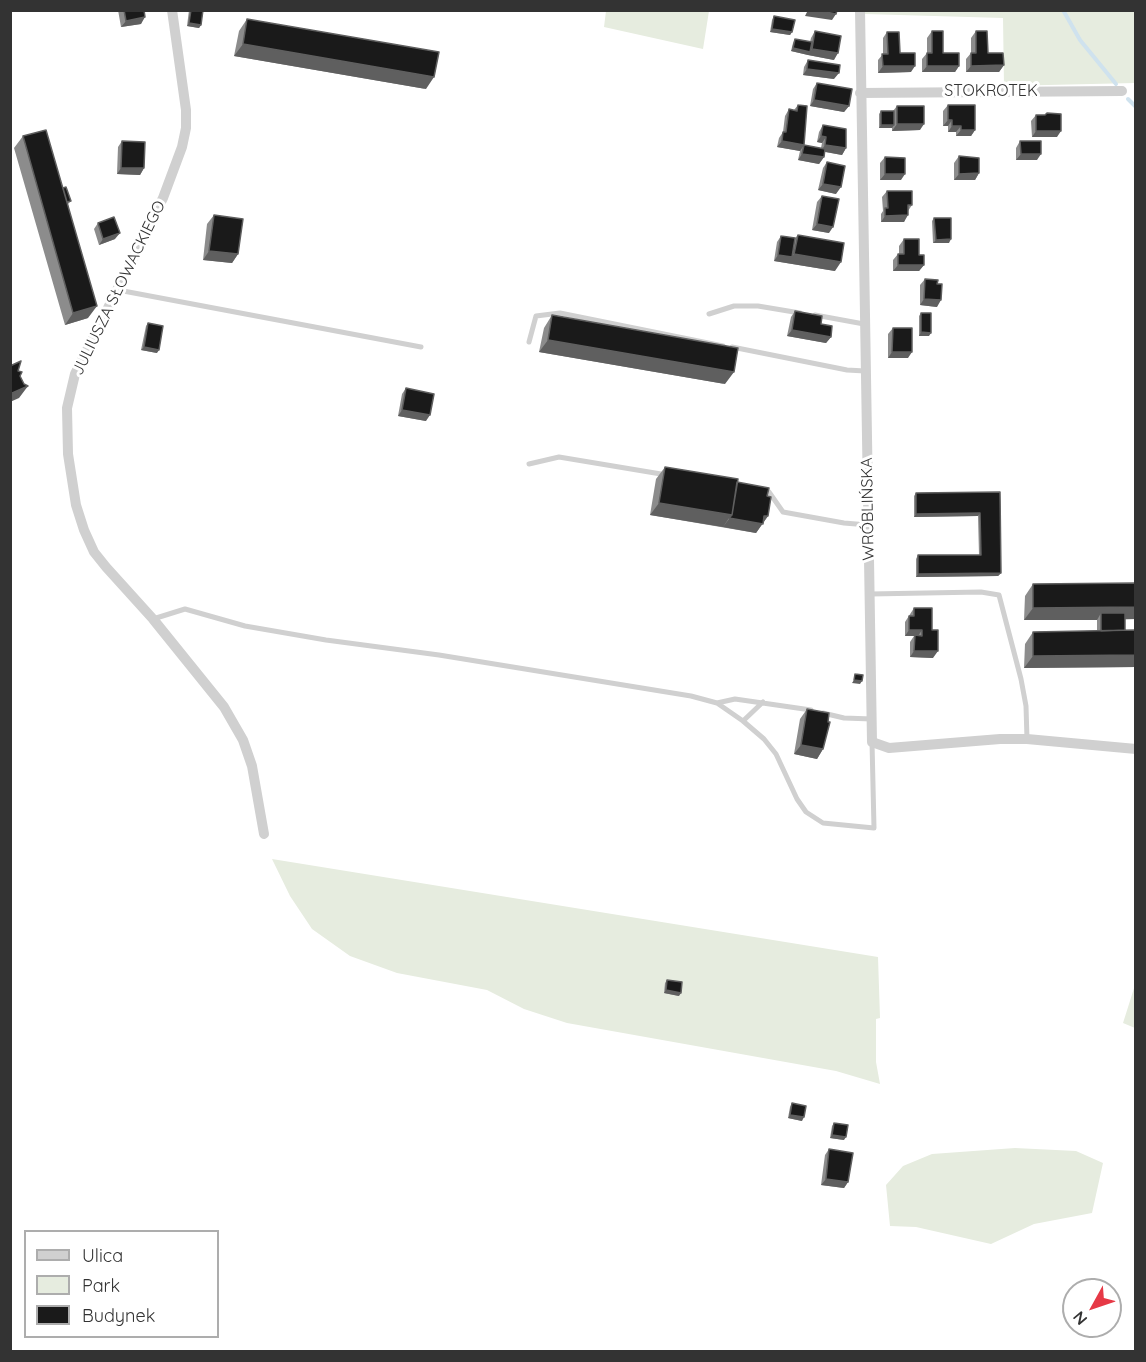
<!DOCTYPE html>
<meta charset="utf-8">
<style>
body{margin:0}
#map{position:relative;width:1146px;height:1362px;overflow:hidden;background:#fff;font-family:Quicksand,sans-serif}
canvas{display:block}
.frame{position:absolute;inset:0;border:12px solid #333;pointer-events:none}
.legend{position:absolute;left:24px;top:1230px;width:195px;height:108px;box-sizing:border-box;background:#fff;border:2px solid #adadad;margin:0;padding:8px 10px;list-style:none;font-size:18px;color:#333}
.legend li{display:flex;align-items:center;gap:12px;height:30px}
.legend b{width:30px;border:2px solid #adadad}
.north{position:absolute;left:1062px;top:1278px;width:60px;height:60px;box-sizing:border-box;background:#fff;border:2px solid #adadad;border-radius:50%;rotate:230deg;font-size:16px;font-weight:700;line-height:24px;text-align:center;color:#333}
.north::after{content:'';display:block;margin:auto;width:21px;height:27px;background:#e63946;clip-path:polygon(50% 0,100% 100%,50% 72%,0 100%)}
</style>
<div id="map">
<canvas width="1146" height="1362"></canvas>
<div class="frame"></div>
<ul class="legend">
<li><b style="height:8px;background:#d0d0d0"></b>Ulica</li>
<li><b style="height:16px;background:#e6ecdf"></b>Park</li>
<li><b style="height:16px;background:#1a1a1a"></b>Budynek</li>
</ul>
<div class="north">N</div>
</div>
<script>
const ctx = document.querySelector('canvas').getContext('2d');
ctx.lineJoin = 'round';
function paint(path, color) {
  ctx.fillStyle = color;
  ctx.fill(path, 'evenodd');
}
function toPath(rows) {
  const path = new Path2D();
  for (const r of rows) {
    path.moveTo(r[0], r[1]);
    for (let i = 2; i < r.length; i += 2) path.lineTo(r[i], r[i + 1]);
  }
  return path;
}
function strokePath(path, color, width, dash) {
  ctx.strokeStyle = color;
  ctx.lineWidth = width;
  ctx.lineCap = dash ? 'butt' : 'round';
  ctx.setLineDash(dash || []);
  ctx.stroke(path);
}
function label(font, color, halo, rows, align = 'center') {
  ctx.font = font + ' Quicksand,sans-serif';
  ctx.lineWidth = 6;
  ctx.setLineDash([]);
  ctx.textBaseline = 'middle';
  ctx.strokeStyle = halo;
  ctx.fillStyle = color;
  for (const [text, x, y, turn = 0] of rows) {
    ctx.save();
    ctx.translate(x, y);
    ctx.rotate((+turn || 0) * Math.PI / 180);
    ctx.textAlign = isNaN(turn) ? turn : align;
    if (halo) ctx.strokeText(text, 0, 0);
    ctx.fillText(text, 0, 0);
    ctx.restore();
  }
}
paint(toPath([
 [606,11,709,11,703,49,604,27],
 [865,11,1135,11,1135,83,1004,86,1003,18,865,14],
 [272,859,878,957,880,1018,876,1019,876,1062,880,1084,836,1071,567,1023,524,1009,487,990,397,973,350,956,312,929,290,896],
 [1135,985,1135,1028,1123,1023],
 [1015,1148,1076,1151,1103,1163,1092,1213,1034,1224,991,1244,916,1227,890,1226,886,1185,903,1166,932,1154]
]), '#e6ecdf');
strokePath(toPath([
 [1063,10,1080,40,1116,84],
 [1128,99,1136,107]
]), '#cfe2ee', 4);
strokePath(toPath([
 [118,290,421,347],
 [709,314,734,306,758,306,800,313],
 [815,315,864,324],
 [529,342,536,316,560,313,723,346],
 [732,347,847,370,865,371],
 [529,464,559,457,667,475],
 [762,491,769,492,783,512,844,523,868,525],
 [870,594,981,592,999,595,1021,679,1026,706,1027,739],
 [153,619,185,609,245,626,326,640,439,655,691,696,717,703,743,721,764,739,776,754,797,799,806,812,823,823,874,828,872,742],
 [717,703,735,699,811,710],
 [823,713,844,718,872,719],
 [743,721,763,702]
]), '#d0d0d0', 5);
strokePath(toPath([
 [172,10,186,110,186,128,182,147,163,198,75,374,67,408,68,454,76,505,84,530,94,552,106,567,153,619,224,707,243,740,252,766,264,834],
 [860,10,872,742,889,748,1000,739,1027,739,1136,749],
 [860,93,1122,91]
]), '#d0d0d0', 10);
paint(toPath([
 [118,10,144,10,141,24,121,27],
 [189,10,203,10,201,25,199,28,187,26],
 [774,16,792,32,790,35,770,32,772,20],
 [247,19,426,89,234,56,239,31],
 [815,31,834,60,808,55,791,51,793,43,795,39,810,42,811,38],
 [932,31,943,53,959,66,955,72,922,72,922,59,927,53,927,38],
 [976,31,988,53,1004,65,999,72,966,72,966,59,971,53,971,38],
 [887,32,911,72,878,73,878,60,883,54,883,38],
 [808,60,834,79,803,75,804,67],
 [817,83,849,106,844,112,810,106,813,89],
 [798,105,804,145,800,151,777,147,779,138,783,132,785,116,789,109,794,110],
 [948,105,975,130,971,136,956,136,956,132,948,132,948,126,943,126,943,111],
 [897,106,920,130,892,131,892,128,879,128,879,114,881,111,893,111],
 [1036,115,1057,137,1032,137,1031,121],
 [823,125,846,148,842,155,825,152,824,157,819,164,798,160,800,151,804,145,821,148,822,143,817,142,819,132],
 [23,136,63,188,71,201,68,204,88,318,65,325,14,148],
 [122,141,144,168,140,175,117,174,118,147],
 [1020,141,1037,160,1016,160,1016,148],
 [959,156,979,173,975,180,954,180,954,163],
 [885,157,901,180,880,180,880,163],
 [827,162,836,194,818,190,823,168],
 [887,191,912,205,908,211,904,222,881,222,881,214,883,211,882,197],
 [822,196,829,233,812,230,817,202],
 [214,215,238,254,232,263,203,260,207,224],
 [934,218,949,243,933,243,932,221],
 [98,223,115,239,99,245,94,229],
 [798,235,835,271,774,261,777,242,781,236,795,238],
 [904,239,919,255,924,265,919,271,893,271,893,260,898,254,899,254,899,246],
 [925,279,937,307,920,305,920,285],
 [795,311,821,324,831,337,826,343,787,336,791,317],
 [921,313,929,336,919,336,919,316],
 [552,315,725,384,539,352,544,328],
 [148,323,157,353,141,350,146,326],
 [893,328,908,358,888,358,888,334],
 [406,388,426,421,398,416,402,394],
 [665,467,737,482,767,496,768,516,756,533,650,515,656,479],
 [1000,492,1001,573,998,576,916,577,916,559,918,555,979,555,978,516,914,517,914,496,916,493],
 [1033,584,1125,619,1125,630,1136,630,1136,667,1024,668,1025,644,1033,632,1097,631,1097,620,1024,620,1025,596],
 [914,608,933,658,910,657,910,642,914,636,905,636,905,622],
 [807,709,828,722,823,749,817,759,794,754,800,719],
 [667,980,679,996,664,993,665,983],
 [792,1103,802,1121,788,1118,790,1107],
 [834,1123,844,1140,830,1138,832,1126],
 [829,1149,848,1182,844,1188,821,1185,825,1155]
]), '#8c8c8c');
paint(toPath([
 [808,10,816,10,836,14,832,20,805,16],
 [145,17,141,24,121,27,126,21],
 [189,23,201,25,199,28,187,26],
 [772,29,792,32,790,35,770,32],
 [243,44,434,77,426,89,234,56],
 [793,48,810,52,808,55,791,51],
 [812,49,838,53,834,60,808,55],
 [1004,65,999,72,966,72,971,66],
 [883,66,915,66,911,72,878,73],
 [927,66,959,66,955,72,922,72],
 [807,69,839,73,834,79,803,75],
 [814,100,849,106,844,112,810,106],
 [948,120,952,120,948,126,943,126],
 [897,124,924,124,920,130,892,131],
 [881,125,894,125,892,128,879,128],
 [952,126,961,126,956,132,948,132],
 [961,130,975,130,971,136,956,136],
 [1036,131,1061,131,1057,137,1032,137],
 [821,136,826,137,822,143,817,142],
 [782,141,804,145,800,151,777,147],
 [825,145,846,148,842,155,821,151],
 [802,154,824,157,819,164,798,160],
 [1021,154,1041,154,1037,160,1016,160],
 [121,168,144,168,140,175,117,174],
 [979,173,975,180,954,180,959,174],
 [885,174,905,174,901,180,880,180],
 [823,184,841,187,836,194,818,190],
 [908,215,904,222,881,222,885,216],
 [817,224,833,227,829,233,812,230],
 [120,233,115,239,99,245,103,239],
 [951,239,949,243,933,243,936,240],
 [209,251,238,254,232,263,203,260],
 [794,254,841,262,835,271,774,261,778,255,792,257],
 [898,265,924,265,919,271,893,271],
 [924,299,941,300,937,307,920,305],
 [97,306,88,318,65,325,73,313],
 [792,330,831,337,826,343,787,336],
 [921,332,931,333,929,336,919,336],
 [548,340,734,372,725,384,539,352],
 [144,347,159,350,157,353,141,350],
 [892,352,912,352,908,358,888,358],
 [28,386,19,398,10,402,10,394],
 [402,410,430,415,426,421,398,416],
 [659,503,732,515,723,527,650,515],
 [980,513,978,516,914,517,916,514],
 [764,516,768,516,756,533,723,527,729,518],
 [1001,573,998,576,916,577,918,574],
 [1136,607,1136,619,1101,620,1101,613,1097,620,1024,620,1033,608],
 [909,630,922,630,918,636,905,636],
 [914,651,938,651,933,658,910,657],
 [1136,655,1136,667,1024,668,1033,656],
 [854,680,862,681,860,684,852,683],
 [801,745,823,749,817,759,794,754],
 [666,990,681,993,679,996,664,993],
 [790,1115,804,1117,802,1121,788,1118],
 [832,1135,846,1137,844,1140,830,1138],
 [826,1179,848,1182,844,1188,821,1185]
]), '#5f5f5f');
const building = toPath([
 [124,10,144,10,145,17,126,21,124,10],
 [191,10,203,10,201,25,189,23,191,10],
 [816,10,837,10,836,14,816,10],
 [774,16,795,20,792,32,772,29,774,16],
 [247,19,439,52,434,77,243,44,247,19],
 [815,31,841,36,838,53,812,49,815,31],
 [932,31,943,31,943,53,959,53,959,66,927,66,927,53,932,53,932,31],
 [976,31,987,31,988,53,1003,53,1004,65,971,66,971,53,976,53,976,31],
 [887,32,899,32,900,53,915,53,915,66,883,66,882,54,888,54,887,32],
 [795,39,812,42,810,52,793,48,795,39],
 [808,60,840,65,839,73,807,69,808,60],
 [817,83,852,89,849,106,814,100,817,83],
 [798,105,807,106,804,145,782,141,783,132,786,132,789,109,797,111,798,105],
 [948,105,975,105,975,130,961,130,961,126,952,126,952,120,948,120,948,105],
 [897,106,924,106,924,124,897,124,897,106],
 [881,111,894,111,894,125,881,125,881,111],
 [1047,113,1061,114,1061,131,1036,131,1036,115,1045,115,1047,113],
 [823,125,846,129,846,148,825,145,826,137,821,136,823,125],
 [46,130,97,306,73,313,23,136,46,130],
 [122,141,145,142,144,168,121,168,122,141],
 [1020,141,1041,141,1041,154,1021,154,1020,141],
 [804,145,825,149,824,157,802,154,804,145],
 [959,156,979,158,979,173,959,174,959,156],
 [885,157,905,158,905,174,885,174,885,157],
 [827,162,845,166,841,187,823,184,827,162],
 [66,187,71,201,67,202,63,188,66,187],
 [887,191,912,191,912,205,908,205,908,215,885,216,885,208,888,208,887,191],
 [822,196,839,199,833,227,817,224,822,196],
 [214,215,243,219,238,254,209,251,214,215],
 [114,217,120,233,103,239,98,223,114,217],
 [934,218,951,218,951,239,936,240,934,218],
 [798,235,844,243,841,262,794,254,798,235],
 [781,236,795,238,792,257,778,255,781,236],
 [904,239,919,239,919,255,924,255,924,265,898,265,898,254,904,254,904,239],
 [925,279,938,280,937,284,942,284,941,300,924,299,925,279],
 [795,311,822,316,821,324,832,326,831,337,792,330,795,311],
 [921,313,931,313,931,333,921,332,921,313],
 [552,315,738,348,734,372,548,340,552,315],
 [148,323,163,326,159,350,144,347,148,323],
 [893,328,912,328,912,352,892,352,893,328],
 [21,361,18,371,22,372,20,376,24,384,28,386,10,394,10,366,21,361],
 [406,388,434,394,430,415,402,410,406,388],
 [665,467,738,479,732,515,659,503,665,467],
 [737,482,769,488,767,496,771,497,768,516,764,516,763,524,729,518,732,515,737,482],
 [1000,492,1001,573,918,574,918,555,981,555,980,513,916,514,916,493,1000,492],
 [1136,583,1136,607,1033,608,1033,584,1136,583],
 [914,608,932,608,932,630,938,630,938,651,914,651,915,635,922,636,922,630,909,630,909,616,914,616,914,608],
 [1101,613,1125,613,1125,630,1101,631,1101,613],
 [1136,630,1136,655,1033,656,1033,632,1136,630],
 [855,674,863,675,862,681,854,680,855,674],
 [807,709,829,713,828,722,830,722,823,749,801,745,807,709],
 [667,980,682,982,681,993,666,990,667,980],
 [792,1103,806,1106,804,1117,790,1115,792,1103],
 [834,1123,848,1125,846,1137,832,1135,834,1123],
 [829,1149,853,1153,848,1182,826,1179,829,1149]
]);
paint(building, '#1a1a1a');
strokePath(building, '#5f5f5f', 1.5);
label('16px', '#333', '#fff', [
 ["STOKROTEK",991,91],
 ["JULIUSZA SŁOWACKIEGO",119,288,-64],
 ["WRÓBLIŃSKA",868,509,-91]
]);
</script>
